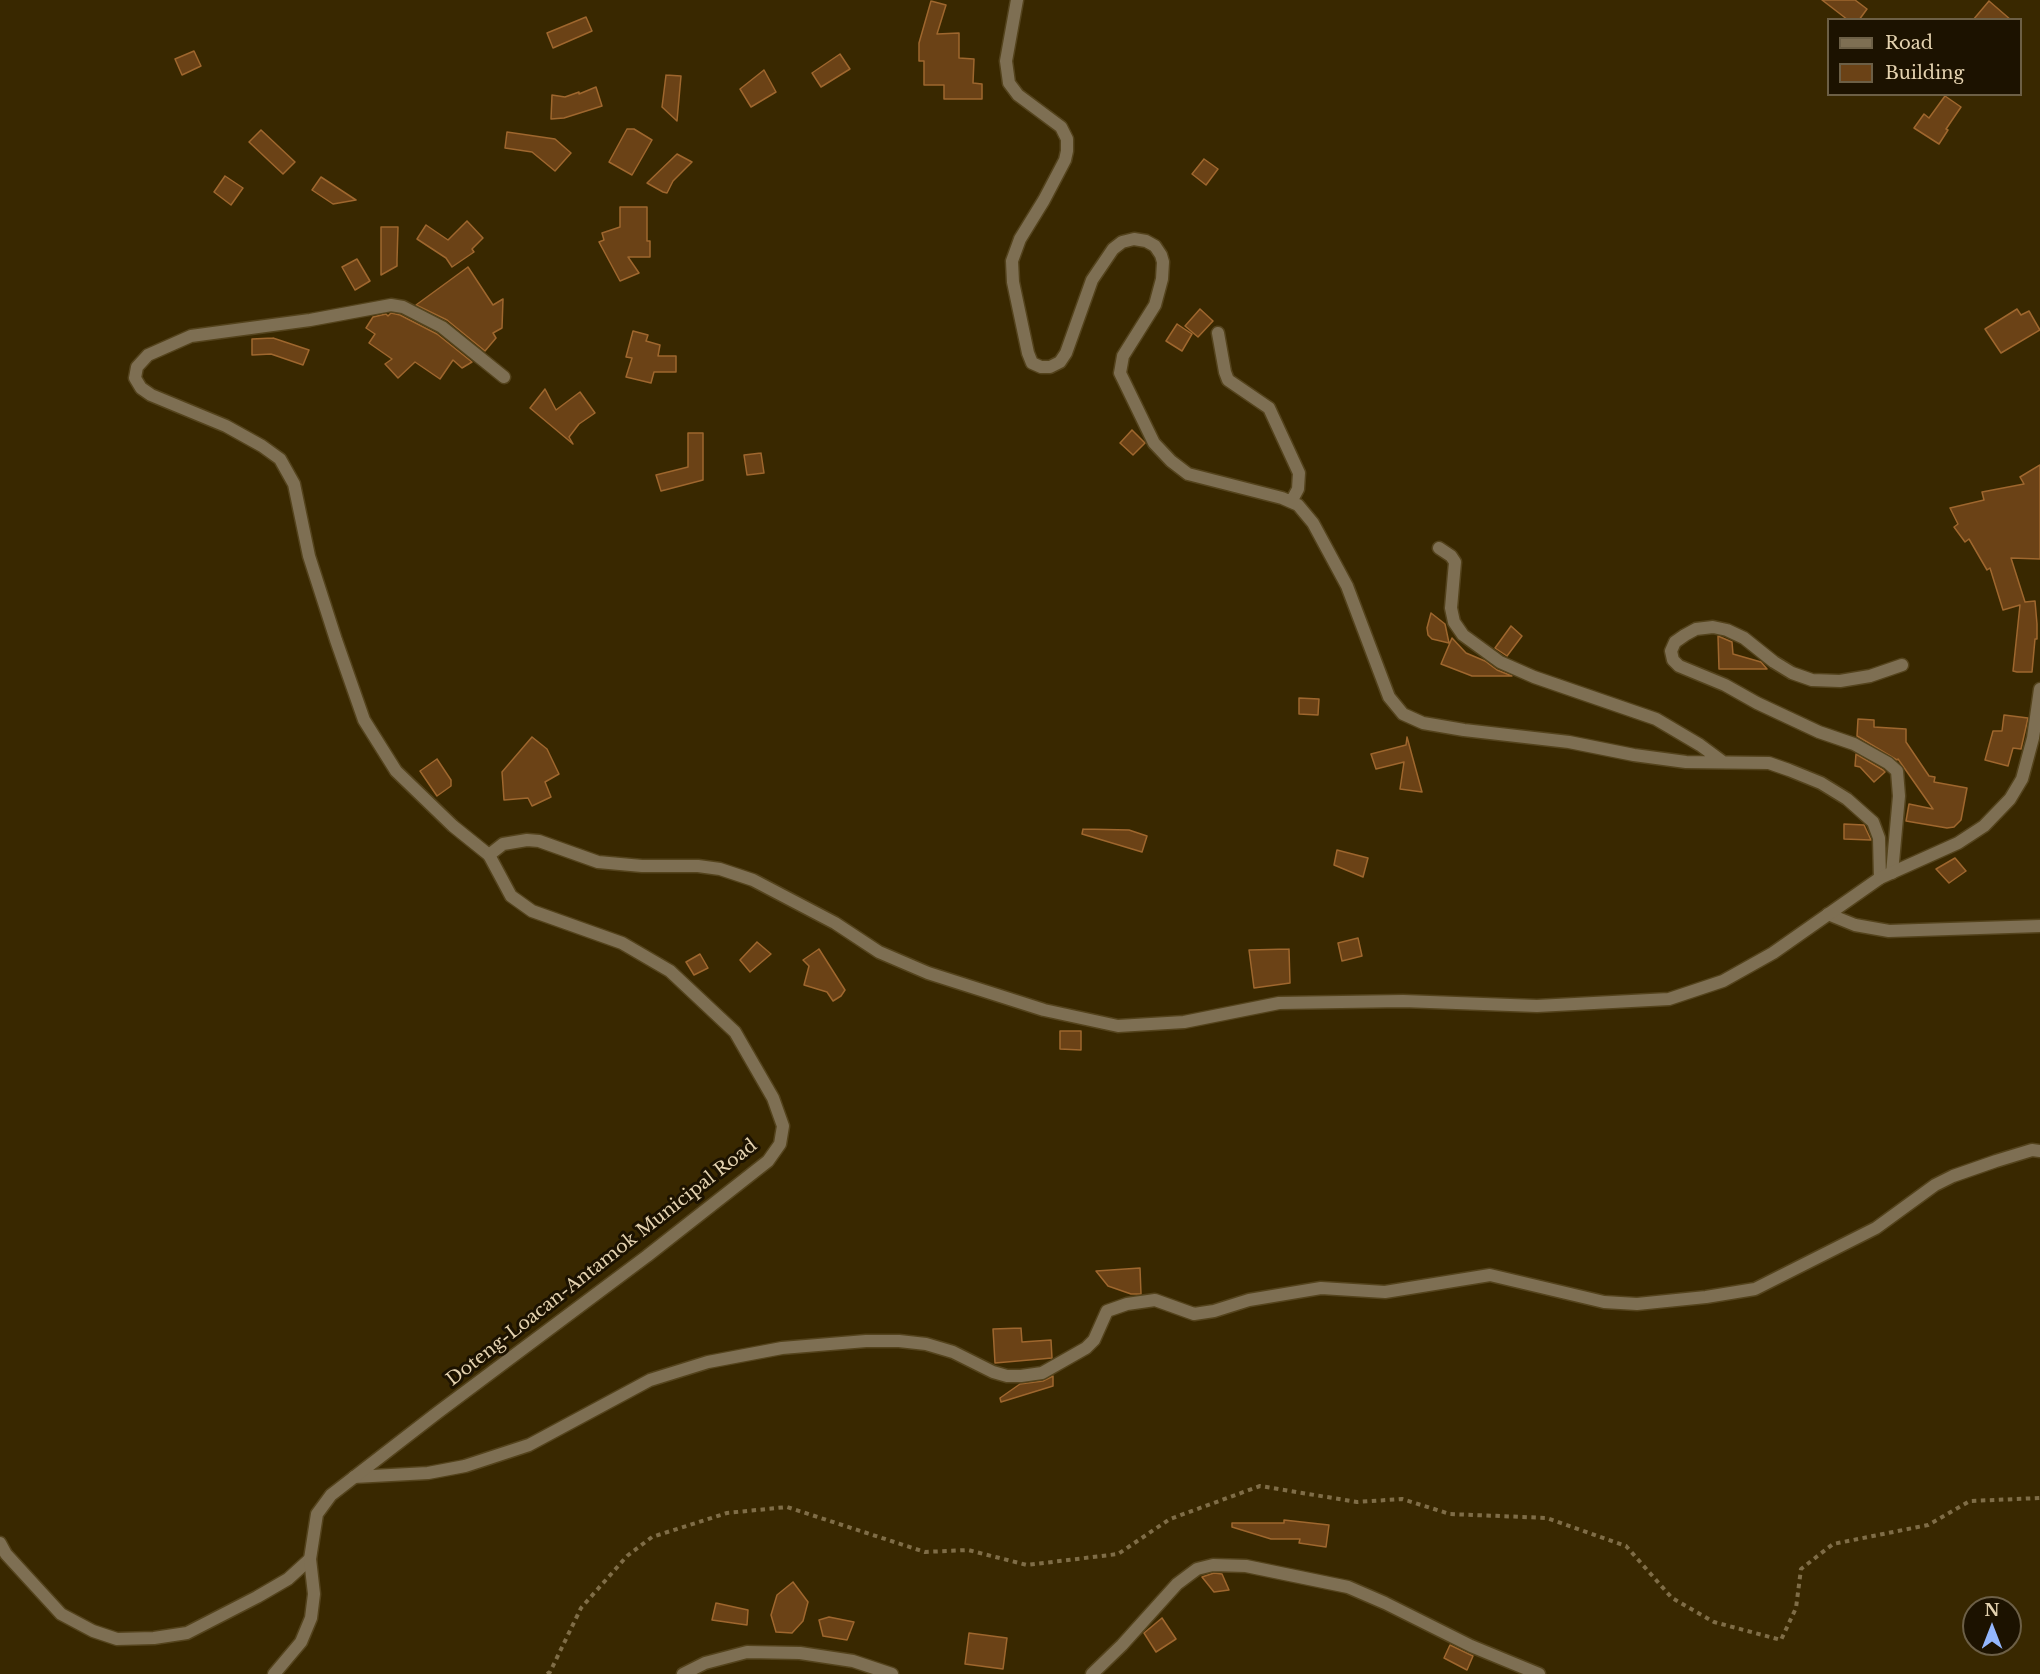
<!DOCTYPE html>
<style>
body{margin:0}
#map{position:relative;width:2040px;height:1674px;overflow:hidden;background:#392800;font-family:"Libre Baskerville",serif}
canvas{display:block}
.legend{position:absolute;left:1827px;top:18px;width:195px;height:78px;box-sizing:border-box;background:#1c1200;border:2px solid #6c5f46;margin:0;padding:8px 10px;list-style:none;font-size:18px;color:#e4d2af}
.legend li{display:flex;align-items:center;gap:12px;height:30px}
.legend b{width:30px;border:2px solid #6c5f46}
.north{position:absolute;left:1962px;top:1596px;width:60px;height:60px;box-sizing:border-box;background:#1c1200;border:2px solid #6c5f46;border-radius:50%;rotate:0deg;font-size:16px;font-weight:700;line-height:24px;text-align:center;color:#e4d2af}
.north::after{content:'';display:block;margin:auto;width:21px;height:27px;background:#94b7fd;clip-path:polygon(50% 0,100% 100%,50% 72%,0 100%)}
</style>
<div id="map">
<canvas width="2040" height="1674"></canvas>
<ul class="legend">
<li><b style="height:8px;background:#7e6f53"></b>Road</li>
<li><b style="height:16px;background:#6b4216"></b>Building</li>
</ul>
<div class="north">N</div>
</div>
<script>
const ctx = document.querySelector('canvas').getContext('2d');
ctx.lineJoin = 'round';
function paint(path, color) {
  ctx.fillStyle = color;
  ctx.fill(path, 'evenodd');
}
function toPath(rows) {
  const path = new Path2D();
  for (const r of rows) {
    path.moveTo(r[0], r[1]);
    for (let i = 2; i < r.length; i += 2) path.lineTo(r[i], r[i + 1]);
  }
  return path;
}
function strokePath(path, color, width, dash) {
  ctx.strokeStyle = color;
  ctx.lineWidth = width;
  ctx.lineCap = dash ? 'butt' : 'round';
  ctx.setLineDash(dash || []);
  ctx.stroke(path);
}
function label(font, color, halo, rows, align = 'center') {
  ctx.font = font + ' "Libre Baskerville",serif';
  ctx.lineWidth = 6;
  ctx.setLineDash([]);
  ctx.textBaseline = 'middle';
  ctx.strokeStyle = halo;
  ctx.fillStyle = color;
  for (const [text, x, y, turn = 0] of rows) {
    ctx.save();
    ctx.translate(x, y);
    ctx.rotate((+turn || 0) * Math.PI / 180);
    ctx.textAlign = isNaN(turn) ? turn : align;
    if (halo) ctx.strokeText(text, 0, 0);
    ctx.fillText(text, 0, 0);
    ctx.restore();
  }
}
const building = toPath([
 [1822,0,1855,0,1867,9,1859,20,1848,20,1822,0],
 [931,1,946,5,937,34,959,33,959,58,974,59,973,83,982,84,982,99,944,99,944,85,924,85,924,61,919,61,919,43,931,1],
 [1989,1,2011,20,1973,20,1989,1],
 [586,17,592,31,553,48,547,33,586,17],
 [194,51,201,66,182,75,175,59,194,51],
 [840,54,850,69,821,87,812,73,840,54],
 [764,70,776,92,751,107,740,89,764,70],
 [666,75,681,76,677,121,662,107,666,75],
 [596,87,602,106,564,118,551,119,552,95,565,97,579,92,579,94,596,87],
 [1945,96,1961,107,1946,129,1948,130,1939,144,1914,128,1924,114,1929,118,1945,96],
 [627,129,634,129,652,140,632,175,609,162,627,129],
 [261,130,295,162,283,174,249,142,261,130],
 [507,132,555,139,571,153,555,171,532,152,505,148,507,132],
 [677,154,692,162,673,181,667,193,663,192,647,183,677,154],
 [1204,159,1218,169,1206,185,1192,174,1204,159],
 [225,176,243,188,231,205,214,192,225,176],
 [321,177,356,200,333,204,312,190,321,177],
 [620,207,647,207,647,241,650,241,650,257,628,257,639,273,620,281,599,242,604,240,602,233,620,227,620,207],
 [467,221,483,238,472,249,474,252,452,267,446,258,417,239,426,225,448,240,467,221],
 [381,227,398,227,397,260,397,266,381,275,381,227],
 [357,259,370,281,355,290,342,267,357,259],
 [468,267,493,305,503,299,502,328,493,333,496,338,485,351,447,320,416,305,468,267],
 [1200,309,1213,321,1198,337,1185,326,1200,309],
 [2017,309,2021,315,2029,311,2040,330,2001,353,1985,329,2017,309],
 [391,313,400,315,437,334,472,362,462,368,453,360,440,379,415,362,398,378,385,364,392,359,369,343,375,334,366,328,373,317,386,314,388,316,391,313],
 [1177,324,1192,334,1182,351,1166,341,1177,324],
 [633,331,648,335,646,341,660,345,658,356,676,356,676,372,654,372,651,383,626,377,632,358,626,357,633,331],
 [273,338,309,350,303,365,271,354,252,355,252,339,273,338],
 [545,389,556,410,580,392,595,413,579,424,569,437,573,444,530,408,545,389],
 [1132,430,1145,443,1133,455,1120,443,1132,430],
 [688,433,703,433,703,480,661,491,656,475,688,467,688,433],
 [761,453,764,473,747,475,744,455,761,453],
 [2040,465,2040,559,2011,558,2025,602,2035,601,2037,624,2037,639,2035,639,2032,672,2017,672,2013,671,2020,605,2003,610,1990,568,1987,570,1969,539,1965,542,1954,527,1958,524,1950,508,1984,500,1982,492,2024,484,2020,477,2040,465],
 [1431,613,1445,624,1449,643,1432,639,1428,635,1427,628,1431,613],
 [1511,626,1522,636,1507,656,1495,648,1511,626],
 [1718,636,1732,642,1733,654,1761,662,1767,669,1719,669,1718,636],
 [1452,638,1466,653,1485,661,1497,670,1512,676,1472,676,1441,664,1452,638],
 [1299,698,1319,699,1318,715,1299,714,1299,698],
 [2004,715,2028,718,2021,749,2013,748,2008,766,1985,760,1993,731,2002,731,2004,715],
 [1858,719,1874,720,1874,727,1906,729,1906,742,1929,776,1935,777,1934,782,1967,788,1961,820,1954,827,1947,828,1906,821,1909,804,1933,809,1898,759,1897,760,1857,736,1858,719],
 [532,737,547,749,559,774,545,782,551,797,532,806,528,798,504,800,502,772,532,737],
 [1407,737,1422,792,1400,789,1404,762,1376,769,1371,754,1406,745,1407,737],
 [1856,754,1883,770,1885,772,1874,782,1860,767,1855,766,1856,754],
 [437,759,451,780,451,786,437,796,420,771,437,759],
 [1844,824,1864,825,1871,840,1844,839,1844,824],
 [1083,829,1129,830,1147,836,1142,852,1082,834,1083,829],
 [1337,850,1368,858,1363,877,1334,865,1337,850],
 [1955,858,1966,871,1949,883,1936,869,1955,858],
 [1358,938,1362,956,1342,961,1338,943,1358,938],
 [757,942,771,954,750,972,740,960,757,942],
 [819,949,845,990,841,996,833,1001,827,992,804,985,809,966,803,960,819,949],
 [1289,949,1290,983,1254,988,1249,950,1289,949],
 [700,954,708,968,694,975,686,962,700,954],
 [1060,1031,1081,1031,1081,1050,1060,1049,1060,1031],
 [1140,1268,1141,1294,1131,1294,1108,1286,1096,1271,1140,1268],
 [1021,1328,1022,1342,1051,1340,1052,1358,995,1363,993,1329,1021,1328],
 [1053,1376,1053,1386,1001,1402,1000,1398,1020,1384,1043,1381,1053,1376],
 [1284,1520,1329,1525,1326,1547,1299,1543,1300,1539,1271,1539,1232,1527,1232,1523,1284,1523,1284,1520],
 [1214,1573,1222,1574,1229,1590,1214,1592,1202,1577,1214,1573],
 [793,1582,808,1602,803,1621,792,1633,776,1632,771,1615,777,1595,793,1582],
 [716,1603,748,1610,747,1625,712,1620,716,1603],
 [829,1617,854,1622,847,1640,823,1636,819,1620,829,1617],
 [1162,1618,1176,1639,1156,1652,1144,1633,1162,1618],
 [969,1633,1007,1638,1003,1669,965,1664,969,1633],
 [1450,1645,1473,1656,1467,1670,1444,1658,1450,1645]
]);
paint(building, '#6b4216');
strokePath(building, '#9f672e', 1.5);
const minor = toPath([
 [1017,0,1006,61,1009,83,1018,95,1061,127,1067,139,1067,151,1065,160,1044,200,1020,239,1012,261,1013,282,1028,353,1032,363,1041,367,1050,367,1060,362,1066,353,1092,280,1113,249,1122,242,1134,239,1146,241,1155,246,1161,255,1163,262,1162,279,1155,305,1123,356,1120,373,1154,443,1171,461,1188,474,1282,498,1298,505,1313,523,1347,586,1389,697,1403,714,1423,723,1464,730,1569,742,1634,755,1686,762,1769,763,1789,770,1821,783,1847,799,1873,822,1879,838,1880,878],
 [1218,333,1225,372,1228,380,1269,408,1299,473,1298,489,1291,502],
 [1439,548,1451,556,1455,562,1451,608,1454,622,1463,635,1500,662,1534,677,1656,719,1700,745,1723,762],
 [489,855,453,826,396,771,364,720,336,640,309,556,294,484,280,459,262,446,226,426,151,395,141,388,135,378,137,367,148,355,191,336,310,320,391,305,403,307,442,327,504,377],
 [1892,873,1899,796,1897,771,1888,763,1854,744,1819,732,1757,703,1725,685,1679,666,1673,660,1671,651,1675,642,1685,635,1696,629,1713,627,1727,630,1744,638,1774,662,1792,673,1812,680,1840,681,1870,676,1902,665],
 [1828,914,1855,925,1889,931,2040,926],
 [354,1477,428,1473,465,1466,529,1445,650,1380,708,1362,782,1348,866,1341,899,1341,926,1344,953,1352,993,1372,1007,1376,1021,1376,1042,1373,1086,1348,1094,1340,1107,1311,1127,1304,1155,1300,1194,1314,1214,1311,1249,1300,1321,1288,1385,1292,1490,1275,1604,1302,1637,1304,1706,1297,1755,1289,1876,1228,1935,1185,1953,1176,1996,1161,2032,1150,2040,1151],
 [0,1543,6,1554,61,1614,93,1631,117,1639,154,1638,187,1633,257,1597,288,1579,310,1559],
 [1092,1674,1122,1645,1177,1584,1197,1569,1213,1565,1246,1566,1348,1587,1385,1603,1471,1646,1539,1674]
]);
const tertiary = toPath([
 [274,1674,301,1642,311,1618,314,1594,310,1559,317,1514,331,1495,437,1413,647,1256,768,1161,780,1144,783,1126,773,1098,735,1032,670,971,622,943,532,911,511,896,489,855,503,844,527,840,539,841,598,862,642,866,698,866,720,869,753,880,835,923,879,952,928,973,1044,1010,1118,1026,1184,1022,1279,1003,1403,1001,1537,1006,1669,999,1723,981,1773,953,1880,878,1958,843,1984,826,2010,799,2022,779,2033,738,2040,689],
 [683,1674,705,1663,747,1652,800,1653,853,1661,892,1674]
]);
strokePath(minor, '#54431c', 15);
strokePath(tertiary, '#54431c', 15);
strokePath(toPath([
 [547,1674,550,1672,581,1608,627,1556,652,1537,727,1513,787,1507,925,1552,968,1550,1027,1565,1118,1554,1170,1519,1260,1486,1357,1502,1402,1499,1450,1514,1547,1518,1626,1546,1672,1598,1714,1622,1781,1640,1796,1608,1801,1569,1833,1544,1928,1525,1970,1501,2040,1498]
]), '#7f6d47', 4, [4.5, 4.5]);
strokePath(minor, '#7e6f53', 12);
strokePath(tertiary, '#7e6f53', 12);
label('18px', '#e4d2af', '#1c1200', [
 ["Doteng-Loacan-Antamok Municipal Road",602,1263,-38]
]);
</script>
